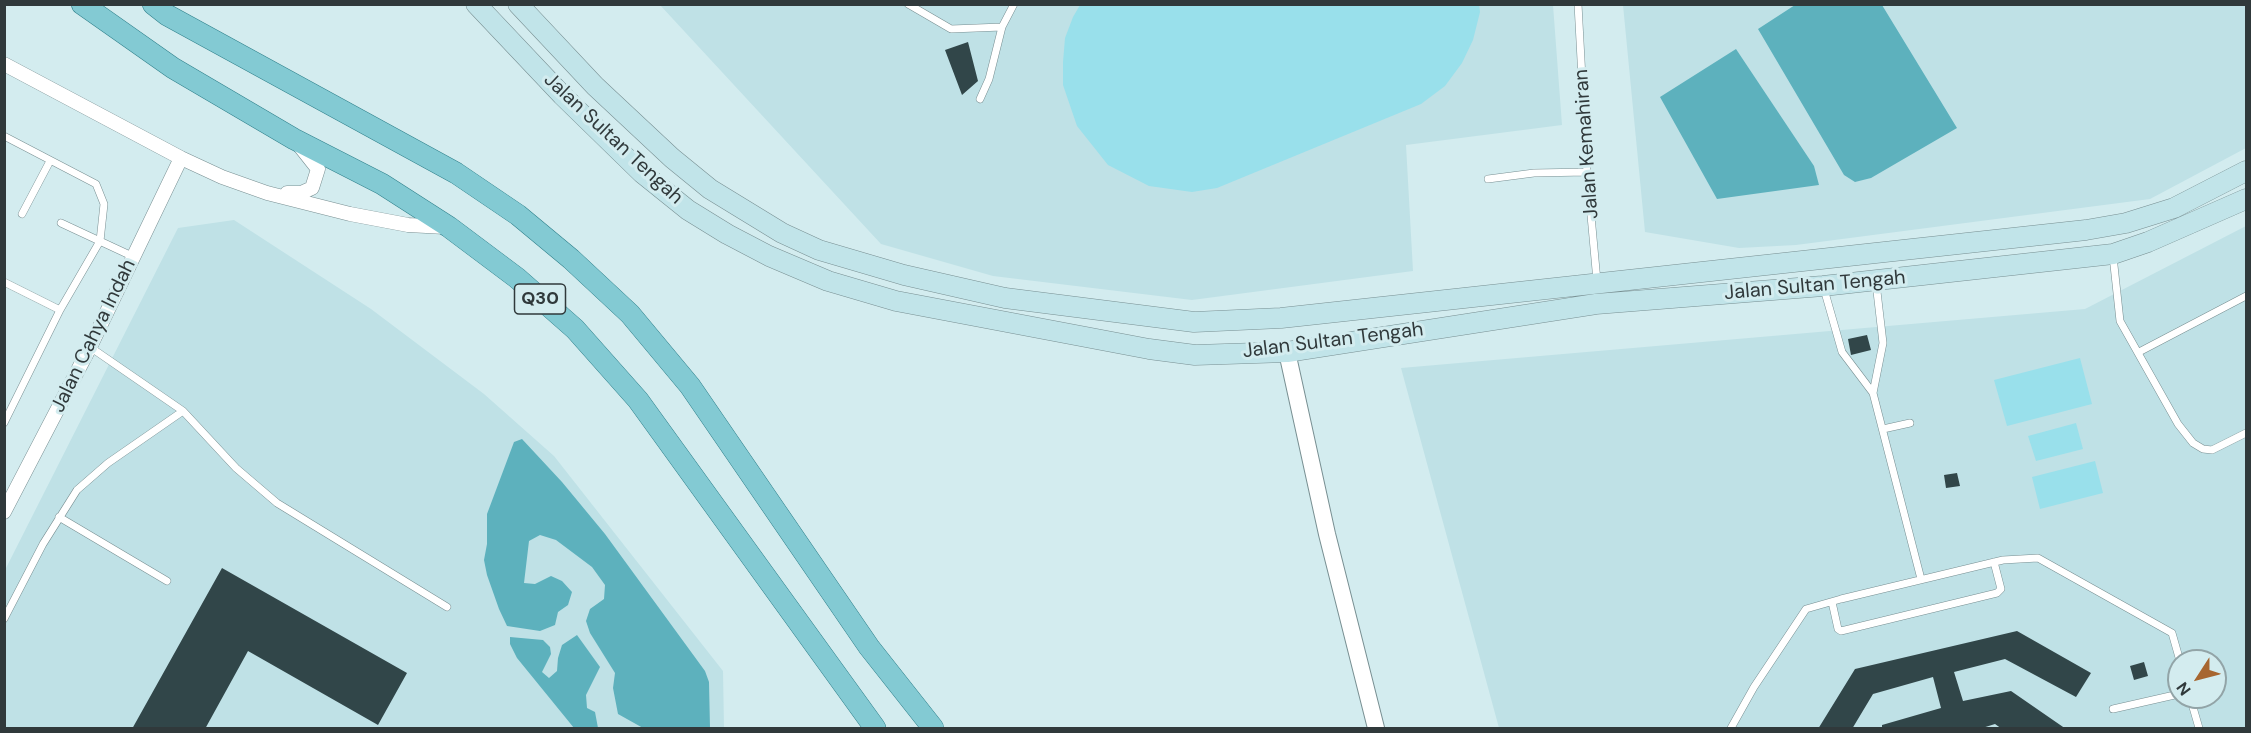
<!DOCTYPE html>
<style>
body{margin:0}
#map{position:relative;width:2251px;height:733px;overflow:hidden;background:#d3ecef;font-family:"DM Sans",sans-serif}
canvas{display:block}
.frame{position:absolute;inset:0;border:6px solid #30393b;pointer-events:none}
.north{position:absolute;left:2167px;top:649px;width:60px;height:60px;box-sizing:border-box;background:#d3ecef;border:2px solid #92a4a7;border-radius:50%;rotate:234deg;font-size:16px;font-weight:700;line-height:24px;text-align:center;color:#30393b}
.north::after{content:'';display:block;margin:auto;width:21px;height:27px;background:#a76630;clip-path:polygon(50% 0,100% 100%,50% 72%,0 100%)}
</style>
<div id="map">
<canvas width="2251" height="733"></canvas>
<div class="frame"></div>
<div class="north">N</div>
</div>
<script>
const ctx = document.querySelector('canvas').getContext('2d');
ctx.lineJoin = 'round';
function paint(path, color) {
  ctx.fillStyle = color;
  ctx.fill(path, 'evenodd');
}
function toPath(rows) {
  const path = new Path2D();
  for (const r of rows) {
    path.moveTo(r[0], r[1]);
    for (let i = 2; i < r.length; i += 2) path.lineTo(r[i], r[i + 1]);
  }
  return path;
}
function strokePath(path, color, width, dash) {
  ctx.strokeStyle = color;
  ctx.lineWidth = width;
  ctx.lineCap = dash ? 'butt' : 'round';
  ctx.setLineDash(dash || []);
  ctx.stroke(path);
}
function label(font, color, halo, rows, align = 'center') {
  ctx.font = font + ' "DM Sans",sans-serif';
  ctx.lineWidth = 6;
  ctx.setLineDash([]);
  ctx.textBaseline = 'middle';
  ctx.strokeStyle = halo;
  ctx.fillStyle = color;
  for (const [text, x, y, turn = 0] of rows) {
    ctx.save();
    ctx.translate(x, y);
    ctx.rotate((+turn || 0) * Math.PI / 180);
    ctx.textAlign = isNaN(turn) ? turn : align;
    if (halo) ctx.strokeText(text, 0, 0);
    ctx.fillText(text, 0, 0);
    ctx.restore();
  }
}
paint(toPath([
 [660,5,1553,5,1562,125,1406,145,1413,271,1192,300,993,276,881,244],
 [1623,5,2246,5,2246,148,2150,199,1796,245,1739,248,1645,232],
 [234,220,371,309,484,394,554,456,723,671,724,728,5,728,4,572,178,228],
 [2246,226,2246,728,1499,728,1401,368,2085,309],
 [2179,661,2215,661,2215,697,2179,697]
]), '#bfe1e6');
paint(toPath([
 [1080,5,1479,4,1480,12,1473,40,1462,63,1445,86,1421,104,1217,188,1192,192,1149,186,1108,165,1077,126,1063,85,1063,62,1065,38,1073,17],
 [2080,358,2092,404,2007,426,1994,380],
 [2076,423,2083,449,2036,461,2028,436],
 [2095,461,2103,493,2040,509,2032,477]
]), '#99e0eb');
paint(toPath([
 [1795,5,1882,5,1957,128,1871,178,1855,182,1844,175,1758,29],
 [1736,49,1814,166,1819,185,1717,199,1660,97],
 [522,439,562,482,605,534,705,671,709,682,710,728,643,728,618,714,613,688,615,673,590,633,586,621,590,609,604,599,605,585,592,567,556,540,540,535,529,541,524,583,535,584,551,576,562,581,572,592,568,605,558,612,555,625,540,631,507,626,499,609,487,575,484,560,487,544,487,514,514,442],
 [577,635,600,667,586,695,587,708,595,712,598,728,574,728,517,658,510,644,510,637,543,640,550,647,551,654,542,672,549,678,557,671,558,658,562,645]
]), '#5db1bd');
paint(toPath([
 [968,42,978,81,962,95,945,50],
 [1867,335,1871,350,1851,355,1848,339],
 [1957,473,1960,486,1946,488,1944,475],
 [222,568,407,673,378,725,248,651,205,729,132,729],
 [2017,631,2091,673,2076,697,2005,659,1954,672,1963,701,2011,691,2066,729,2002,729,1995,724,1979,729,1882,729,1882,725,1941,708,1933,677,1873,694,1852,729,1818,729,1855,669],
 [2144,662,2148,676,2134,680,2130,666]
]), '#314649');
const service = toPath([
 [908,4,951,29,1002,27,1014,4],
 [1578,4,1587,172,1597,281],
 [980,99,989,79,1002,27],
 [4,136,96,184,104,204,100,241,60,310,4,423],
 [1488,179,1534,173,1587,172],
 [22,214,50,161],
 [61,223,134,257],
 [2113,256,2120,321,2178,424,2193,443,2203,449,2212,450,2246,433],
 [4,282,60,310],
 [1824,289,1842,352,1873,393,1921,579],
 [90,347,183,411,236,468,277,503,447,607],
 [2139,352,2246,296],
 [1873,393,1883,343,1876,283],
 [1883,429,1910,423],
 [59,517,167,581],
 [1832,602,1838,629,1841,631,1997,593,2001,589,1994,562],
 [4,619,43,544,77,490,108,463,183,411],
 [2190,697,2199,728],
 [2113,709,2179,694],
 [1731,728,1754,687,1806,609,1841,599,2003,560,2038,558,2172,633,2180,661]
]);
const minor = toPath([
 [4,64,181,158,222,177,267,193,350,214,408,225,445,227],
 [287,193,301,193,312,188,318,169,299,145],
 [4,512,90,347,181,158]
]);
const tertiary = toPath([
 [1287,352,1327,534,1376,728]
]);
const secondary = toPath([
 [476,4,562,95,642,173,688,210,727,234,769,256,828,281,896,301,1149,349,1195,355,1287,352,1596,304,1823,286,2113,254,2148,242,2246,199],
 [518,4,595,86,672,158,710,189,782,233,819,250,904,275,1005,298,1194,322,1281,318,2086,230,2126,223,2174,208,2246,171]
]);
const primary = toPath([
 [82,4,173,68,294,139,382,184,449,227,517,278,575,329,638,400,875,728],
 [153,4,167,15,456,173,518,215,571,259,630,314,690,386,869,647,933,728]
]);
strokePath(service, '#788f92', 8);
strokePath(minor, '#788f92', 15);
strokePath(tertiary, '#788f92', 18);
strokePath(secondary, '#788f92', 21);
strokePath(primary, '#30808b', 22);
strokePath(service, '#fff', 7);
strokePath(minor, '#fff', 14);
strokePath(tertiary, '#fff', 16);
strokePath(secondary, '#c1e4e9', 20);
strokePath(primary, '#83cad3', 21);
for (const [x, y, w] of [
 [540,299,51]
]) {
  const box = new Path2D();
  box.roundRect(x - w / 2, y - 15, w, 30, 4.5);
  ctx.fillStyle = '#d3ecef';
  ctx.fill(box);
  strokePath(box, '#30393b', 1.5);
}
label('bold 18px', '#30393b', null, [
 ["Q30",540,299]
]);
label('20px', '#30393b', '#d3ecef', [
 ["Jalan Sultan Tengah",613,139,43],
 ["Jalan Kemahiran",1587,144,-94],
 ["Jalan Sultan Tengah",1815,286,-5],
 ["Jalan Cahya Indah",94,336,-64],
 ["Jalan Sultan Tengah",1333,341,-7]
]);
</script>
